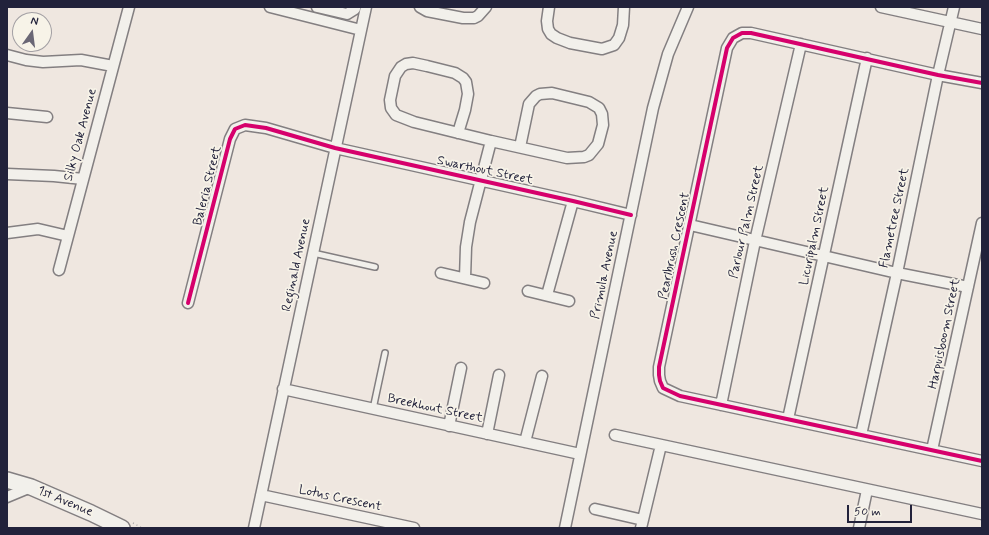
<!DOCTYPE html>
<style>
body{margin:0}
#map{position:relative;width:989px;height:535px;overflow:hidden;background:#efe7e0;font-family:Mynerve,sans-serif}
canvas{display:block}
.frame{position:absolute;inset:0;border:8px solid #22223b;pointer-events:none}
.north{position:absolute;left:12px;top:12px;width:40px;height:40px;box-sizing:border-box;background:#f7f3e8;border:1px solid #a29fa3;border-radius:50%;rotate:14deg;font-size:11px;font-weight:700;line-height:16px;text-align:center;color:#22223b}
.north::after{content:'';display:block;margin:auto;width:14px;height:18px;background:#6a6775;clip-path:polygon(50% 0,100% 100%,50% 72%,0 100%)}
.scale{position:absolute;left:847px;top:505px;width:65px;height:18px;box-sizing:border-box;border:2px solid #22223b;border-top:0;padding-left:5px;font-size:12px;line-height:14px;white-space:nowrap;color:#22223b;-webkit-text-stroke:3px #f7f3e8;paint-order:stroke}
</style>
<div id="map">
<canvas width="989" height="535"></canvas>
<div class="frame"></div>
<div class="north">N</div>
<div class="scale">50 m</div>
</div>
<script>
const ctx = document.querySelector('canvas').getContext('2d');
ctx.lineJoin = 'round';
function toPath(rows) {
  const path = new Path2D();
  for (const r of rows) {
    path.moveTo(r[0], r[1]);
    for (let i = 2; i < r.length; i += 2) path.lineTo(r[i], r[i + 1]);
  }
  return path;
}
function strokePath(path, color, width, dash) {
  ctx.strokeStyle = color;
  ctx.lineWidth = width;
  ctx.lineCap = dash ? 'butt' : 'round';
  ctx.setLineDash(dash || []);
  ctx.stroke(path);
}
function label(font, color, halo, rows, align = 'center') {
  ctx.font = font + ' Mynerve,sans-serif';
  ctx.lineWidth = 3.5;
  ctx.setLineDash([]);
  ctx.textBaseline = 'middle';
  ctx.strokeStyle = halo;
  ctx.fillStyle = color;
  for (const [text, x, y, turn = 0] of rows) {
    ctx.save();
    ctx.translate(x, y);
    ctx.rotate((+turn || 0) * Math.PI / 180);
    ctx.textAlign = isNaN(turn) ? turn : align;
    if (halo) ctx.strokeText(text, 0, 0);
    ctx.fillText(text, 0, 0);
    ctx.restore();
  }
}
const lane = toPath([
 [313,253,375,267],
 [373,409,385,353]
]);
const street = toPath([
 [270,7,361,30],
 [317,7,347,14,355,9,355,7],
 [420,7,427,11,463,18,474,18,478,16,486,7],
 [549,7,547,21,548,29,551,34,557,38,570,43,602,49,614,45,619,38,623,25,624,7],
 [881,7,982,29],
 [7,55,26,60,43,62,81,60,113,66],
 [982,83,938,75,751,33,742,33,733,38,727,48,659,367,659,375,660,381,663,388,680,396,982,461],
 [7,113,47,117],
 [458,133,465,110,468,94,466,82,463,78,455,73,427,66,413,63,406,64,401,67,395,76,390,100,391,108,396,115,414,122,491,141],
 [7,174,54,176,83,179],
 [690,225,897,273,968,287],
 [7,233,38,229,68,236],
 [59,270,129,7],
 [441,273,484,283],
 [465,278,466,247,470,222,491,141,567,158,584,157,589,155,598,144,603,125,602,114,599,108,589,102,552,93,540,94,536,96,529,104,520,147],
 [528,291,569,301],
 [547,295,573,201],
 [188,303,230,139,235,129,245,125,266,128,335,148,573,201,631,215],
 [283,389,580,454],
 [721,405,755,241,801,44],
 [788,419,867,58],
 [449,426,461,368],
 [487,434,499,375],
 [615,435,982,514],
 [861,435,897,273,938,75,954,7],
 [525,442,542,376],
 [932,450,982,223],
 [261,495,414,528],
 [7,497,31,487],
 [595,509,643,520],
 [254,528,366,7],
 [565,528,653,108,668,54,688,7],
 [641,528,661,445],
 [859,528,867,490]
]);
const secondary = toPath([
 [7,480,31,487,91,513,122,528]
]);
strokePath(lane, '#837f81', 8);
strokePath(street, '#837f81', 13);
strokePath(secondary, '#837f81', 18);
strokePath(toPath([
 [133,523,142,528]
]), '#adabab', 1.5, [1, 3]);
strokePath(lane, '#f2f0eb', 5);
strokePath(street, '#f2f0eb', 10);
strokePath(secondary, '#f2f0eb', 15);
strokePath(toPath([
 [982,83,938,75,751,33,742,33,733,38,727,48,659,367,659,375,660,381,663,388,680,396,982,461],
 [188,303,230,139,235,129,245,125,266,128,335,148,573,201,631,215]
]), '#d6006c', 4);
label('13px', '#22223b', '#f7f3e8', [
 ["Silky Oak Avenue",81,135,-75],
 ["Swarthout Street",485,171,12],
 ["Baleria Street",208,186,-76],
 ["Flametree Street",895,218,-78],
 ["Parlour Palm Street",747,222,-77],
 ["Licuripalm Street",815,236,-78],
 ["Pearlbrush Crescent",675,246,-78],
 ["Reginald Avenue",297,265,-78],
 ["Primula Avenue",605,275,-78],
 ["Harpuisboom Street",945,334,-78],
 ["Breekhout Street",435,409,12],
 ["Lotus Crescent",340,499,12],
 ["1st Avenue",65,502,23]
]);
</script>
